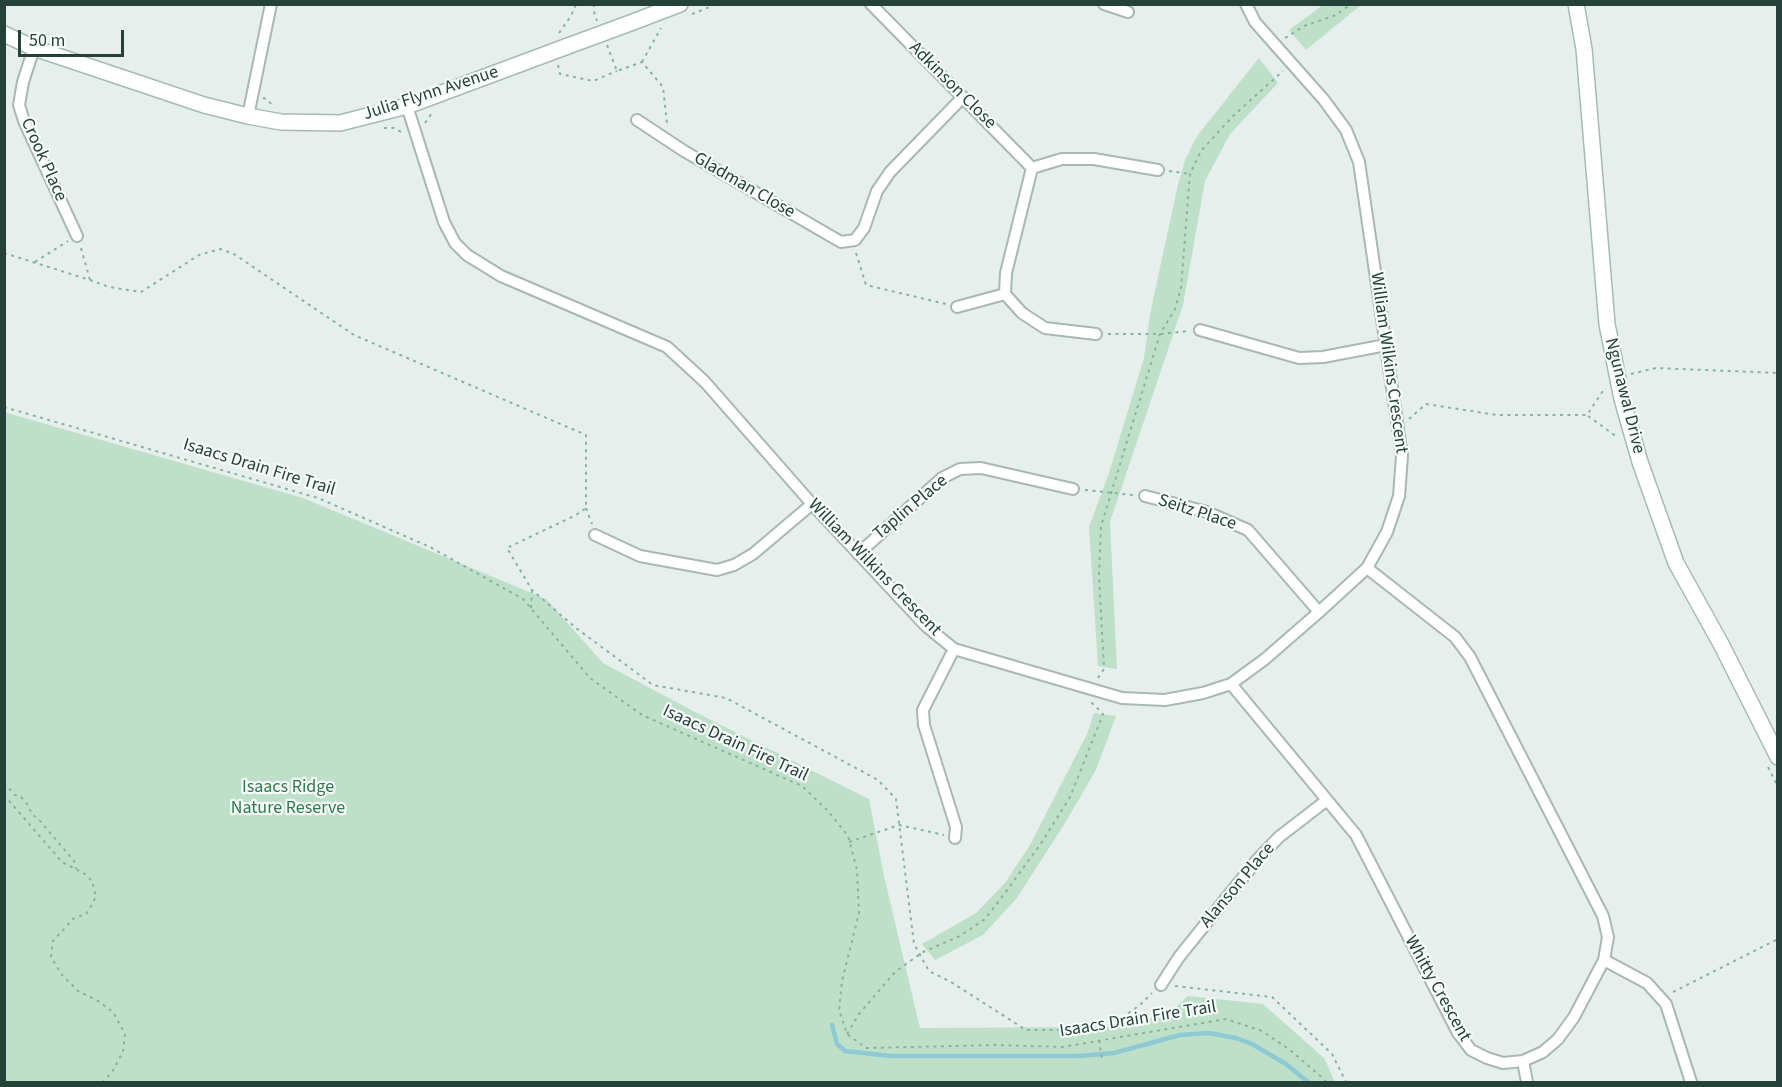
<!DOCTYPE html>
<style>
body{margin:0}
#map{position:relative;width:1782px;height:1087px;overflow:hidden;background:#e6efeb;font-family:"Source Sans 3",sans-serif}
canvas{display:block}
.frame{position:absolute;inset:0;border:6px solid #24423a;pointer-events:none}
.scale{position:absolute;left:18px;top:30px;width:106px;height:27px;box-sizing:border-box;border:3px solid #24423a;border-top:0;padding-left:8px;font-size:18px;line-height:21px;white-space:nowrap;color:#24423a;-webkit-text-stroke:4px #f7fbf9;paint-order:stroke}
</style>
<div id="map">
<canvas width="1782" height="1087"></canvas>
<div class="frame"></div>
<div class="scale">50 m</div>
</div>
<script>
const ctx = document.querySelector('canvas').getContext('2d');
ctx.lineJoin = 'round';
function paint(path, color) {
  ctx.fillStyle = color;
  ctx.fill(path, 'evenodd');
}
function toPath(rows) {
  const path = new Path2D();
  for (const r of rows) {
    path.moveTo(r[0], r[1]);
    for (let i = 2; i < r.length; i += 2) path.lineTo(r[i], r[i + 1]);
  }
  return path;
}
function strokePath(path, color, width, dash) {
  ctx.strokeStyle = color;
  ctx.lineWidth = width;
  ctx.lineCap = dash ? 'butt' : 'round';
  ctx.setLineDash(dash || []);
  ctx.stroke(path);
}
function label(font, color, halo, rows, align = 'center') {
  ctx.font = font + ' "Source Sans 3",sans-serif';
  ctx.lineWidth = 4.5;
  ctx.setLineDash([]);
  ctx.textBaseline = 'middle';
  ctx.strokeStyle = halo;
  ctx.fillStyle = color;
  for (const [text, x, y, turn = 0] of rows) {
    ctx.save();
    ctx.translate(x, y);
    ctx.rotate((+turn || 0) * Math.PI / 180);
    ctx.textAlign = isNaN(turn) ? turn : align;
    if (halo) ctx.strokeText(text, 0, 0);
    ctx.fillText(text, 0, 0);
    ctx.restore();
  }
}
paint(toPath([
 [1323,5,1361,5,1306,50,1289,30],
 [1259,58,1278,83,1230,134,1205,181,1183,305,1110,522,1117,669,1098,666,1089,527,1109,473,1144,358,1150,314,1177,189,1185,160,1197,136],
 [4,412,303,498,546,599,603,663,697,713,869,799,884,876,920,1028,1112,1027,1169,1013,1188,996,1263,1004,1324,1058,1335,1082,5,1082],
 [1094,713,1116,716,1096,770,1065,823,1017,898,983,935,935,960,922,944,976,913,1005,883,1030,845,1087,734]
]), '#bfe0c8');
strokePath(toPath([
 [832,1025,837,1044,845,1051,891,1056,1079,1056,1114,1053,1180,1035,1209,1033,1236,1038,1252,1044,1286,1064,1308,1082]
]), '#8ec9d4', 4.5);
const street = toPath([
 [871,4,1032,168],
 [1104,4,1128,12],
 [34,48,23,82,19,105,24,121,77,236],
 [407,106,444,222,455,243,467,255,501,276,667,347,705,382,812,504,926,626,954,649,1122,698,1165,700,1203,693,1231,684,1265,659,1319,612,1367,568,1387,532,1399,496,1402,456,1359,162,1346,130,1324,100,1255,22,1246,4],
 [248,116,271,4],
 [637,120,684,151,841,242,855,240,864,228,877,191,890,172,963,97],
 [957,307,1005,294],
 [1200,330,1299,358,1323,357,1386,345],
 [1096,334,1045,328,1022,313,1005,294,1006,273,1032,168,1062,159,1094,159,1158,170],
 [1145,496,1207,512,1248,530,1319,612],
 [595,535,640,556,717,570,734,565,753,554,812,504],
 [858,554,942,478,960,469,981,468,1073,489],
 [954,649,923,710,924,725,956,827,955,838],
 [1231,684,1356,835,1458,1033,1471,1050,1487,1058,1503,1063,1523,1061,1543,1052,1558,1039,1574,1017,1604,960,1608,937,1603,916,1470,657,1455,637,1367,568],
 [1604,960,1647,983,1666,1004,1691,1082],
 [1161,985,1179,957,1257,860,1279,837,1327,800],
 [1523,1061,1527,1082]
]);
const secondary = toPath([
 [1576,4,1584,49,1607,324,1622,399,1640,462,1676,563,1721,644,1778,757],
 [633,22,680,4],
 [4,34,34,48,204,105,248,116,281,122,340,123,407,106,568,46]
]);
strokePath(street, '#a8b8b2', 14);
strokePath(secondary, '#a4bbb3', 18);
strokePath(toPath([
 [594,4,594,12,597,21],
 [692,14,717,4],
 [559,33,571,16,576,4],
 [1285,38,1304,26,1336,15,1351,4],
 [607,45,617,71,642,62,663,87,667,123],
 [642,62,661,28],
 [558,65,560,74,593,81,617,71],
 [263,98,267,99,272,105],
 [425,123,432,113],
 [384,128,394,128,401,132],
 [1169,171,1190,174],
 [81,248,90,280],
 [4,253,90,280,109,287,141,292,199,255,220,249,234,254,354,335,586,435,586,508,576,515,507,548,532,590,576,628,653,685,726,698,878,780,896,799,914,944,929,971,951,982,1026,1030,1082,1030,1111,1025,1140,1005,1152,993],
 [856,253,866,285,946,304],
 [35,262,68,241],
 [1108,334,1160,334,1189,331],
 [1631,374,1656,368,1778,373],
 [4,407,318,498,430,547,523,599,590,678,642,715,802,786,828,811,848,836,857,870,859,913,842,981,839,1010,847,1034,866,1048,996,1045,1062,1047,1226,1019,1262,1031,1290,1050,1324,1079,1326,1082],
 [1588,416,1617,437],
 [1409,419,1426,404,1497,415,1587,415,1605,388],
 [1085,490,1133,495],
 [586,508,592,524],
 [531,608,532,590],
 [1098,678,1104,669,1099,574,1101,526,1160,334,1175,309,1181,288,1190,174,1201,151,1233,116,1283,71],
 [1768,767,1778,787],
 [4,783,15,795,21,797,27,804,32,814,40,821,74,861,76,869],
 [4,795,62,862,85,874,92,881,96,897,87,913,73,919,53,941,51,957,62,975,78,991,98,1001,113,1012,125,1034,123,1052,112,1072,103,1082],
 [849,842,899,825,944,835],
 [1175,986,1272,997,1332,1054,1346,1082],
 [1673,992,1778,939],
 [847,1034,859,1014,895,972,923,952,960,936,985,919,1002,897,1042,842,1070,797,1103,714,1091,702],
 [1099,1040,1102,1059]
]), '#86b3a5', 2, [3, 4.5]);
strokePath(street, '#fff', 10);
strokePath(secondary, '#fff', 15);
const secondaryBridge = toPath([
 [568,46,633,22]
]);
strokePath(secondaryBridge, '#a4bbb3', 18, []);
strokePath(secondaryBridge, '#fff', 15);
label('18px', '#24423a', '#f7fbf9', [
 ["Adkinson Close",952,86,45],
 ["Julia Flynn Avenue",431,94,-18],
 ["Crook Place",43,160,66],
 ["Gladman Close",744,186,30],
 ["William Wilkins Crescent",1388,363,82],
 ["Ngunawal Drive",1624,396,76],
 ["Isaacs Drain Fire Trail",259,468,17],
 ["Taplin Place",911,508,-40],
 ["Seitz Place",1197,513,18],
 ["William Wilkins Crescent",874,568,46],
 ["Isaacs Drain Fire Trail",735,744,25],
 ["Alanson Place",1238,886,-50],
 ["Whitty Crescent",1437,989,61],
 ["Isaacs Drain Fire Trail",1138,1020,-9]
]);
label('18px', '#2d7a4b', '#f7fbf9', [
 ["Isaacs Ridge",288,788],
 ["Nature Reserve",288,809]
]);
</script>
